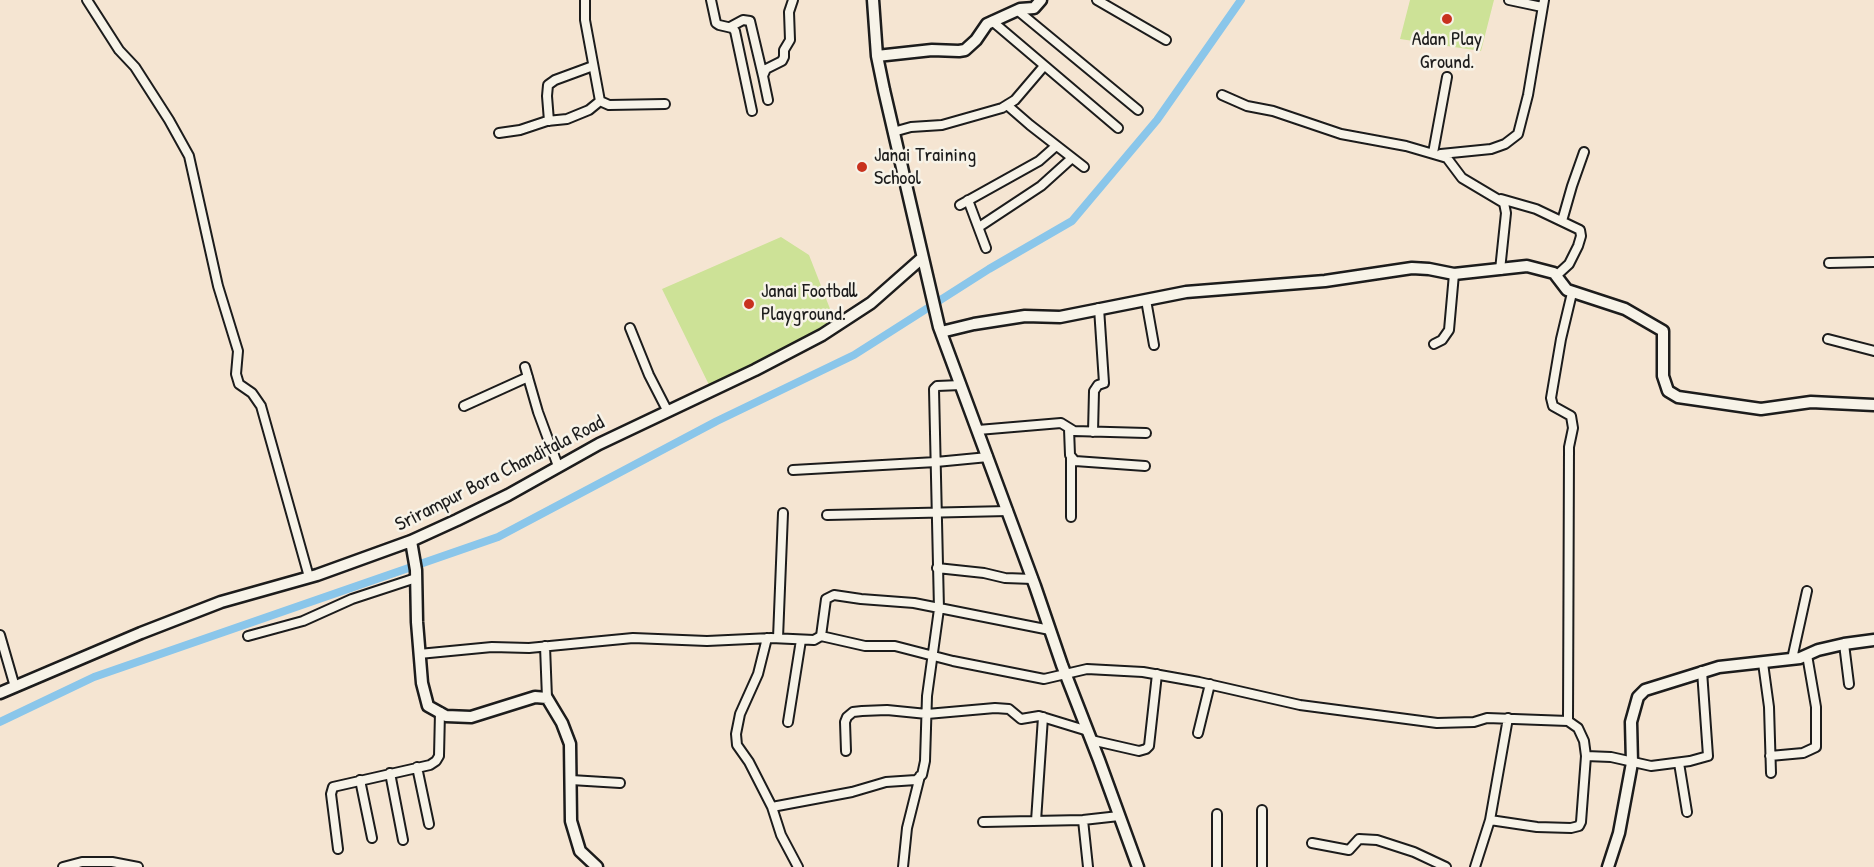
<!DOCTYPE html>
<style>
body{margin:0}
canvas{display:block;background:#f5e5d2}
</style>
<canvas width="1874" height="867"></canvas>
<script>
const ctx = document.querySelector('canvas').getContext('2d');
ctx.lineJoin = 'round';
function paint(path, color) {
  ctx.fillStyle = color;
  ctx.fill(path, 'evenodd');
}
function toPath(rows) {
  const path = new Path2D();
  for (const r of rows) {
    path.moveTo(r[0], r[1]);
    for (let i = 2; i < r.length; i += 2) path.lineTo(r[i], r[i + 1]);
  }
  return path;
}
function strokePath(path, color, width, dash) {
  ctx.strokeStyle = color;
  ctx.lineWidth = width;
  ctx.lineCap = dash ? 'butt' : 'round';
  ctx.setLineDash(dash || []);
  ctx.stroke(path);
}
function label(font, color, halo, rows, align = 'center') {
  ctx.font = font + ' "Patrick Hand",sans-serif';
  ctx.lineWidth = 5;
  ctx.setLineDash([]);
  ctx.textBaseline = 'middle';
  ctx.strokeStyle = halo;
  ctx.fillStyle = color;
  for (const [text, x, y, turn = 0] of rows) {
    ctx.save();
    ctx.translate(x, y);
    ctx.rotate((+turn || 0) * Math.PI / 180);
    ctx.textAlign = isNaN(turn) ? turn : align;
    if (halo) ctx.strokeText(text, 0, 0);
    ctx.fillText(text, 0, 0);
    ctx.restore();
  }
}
paint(toPath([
 [1410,0,1494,0,1481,51,1400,39],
 [781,237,809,255,834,319,756,368,712,391,662,289]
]), '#cde297');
strokePath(toPath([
 [0,722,94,677,498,537,717,421,854,355,989,269,1072,221,1157,120,1241,0]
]), '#8ac6ea', 8);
const street = toPath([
 [87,0,119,50,135,67,169,120,189,156,218,286,238,351,236,374,239,384,252,393,261,406,309,577],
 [585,0,585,20,600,101,609,105,665,104],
 [711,0,716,23,719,25,732,28,735,31,752,111],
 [1097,0,1166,40],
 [1509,0,1542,7],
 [1017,10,1138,110],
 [992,21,1118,128],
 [730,27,743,20,750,21,763,76],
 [1222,95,1247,106,1273,111,1341,134,1406,146,1447,158,1462,178,1504,203,1506,213,1500,270],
 [768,100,763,76,766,69,782,61,784,57,784,50,790,40,789,12,793,0],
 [1007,105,1030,125,1084,167],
 [549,121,547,96,548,85,555,80,593,66],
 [893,132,911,127,942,125,1002,108,1015,100,1044,66],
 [499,133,520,130,547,121,567,119,589,110,600,101],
 [1433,153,1447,77],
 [1441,154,1491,149,1505,144,1518,134,1528,95,1544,0],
 [1501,199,1536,209,1580,230,1581,236,1578,246,1569,264,1557,275],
 [968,200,986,248],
 [960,205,1039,161,1056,146],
 [1562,221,1572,186,1584,152],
 [979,227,1041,186,1072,158],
 [1829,263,1874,262],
 [1146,300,1154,345],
 [630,328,649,375,667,410],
 [1828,339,1874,351],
 [1434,344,1442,340,1449,330,1454,274],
 [525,367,538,412,558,466],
 [464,406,528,377],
 [1069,429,1070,455,1075,461,1145,466],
 [978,430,1061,423,1074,431,1146,433],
 [1093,432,1094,391,1098,385,1104,383,1099,308],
 [1071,457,1071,517],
 [793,470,936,462,988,457],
 [827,515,1008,511],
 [937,568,984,573,1005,578,1033,579],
 [0,635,15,687],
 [248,636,303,621,352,599,416,578],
 [821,636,865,646,895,646,953,661,1044,679,1087,669,1143,672,1199,682,1300,705,1437,723,1474,722,1487,718,1568,721,1578,728,1584,741,1586,756,1611,757,1651,766,1690,761,1708,756,1702,671],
 [767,638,758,674,740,714,736,734,737,745,749,762,772,807,781,835,798,867],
 [778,638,783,513],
 [1844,644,1849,684],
 [545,646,547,698],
 [419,654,492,647,529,648,633,638,707,641,771,638,814,640,821,636,826,599,834,595,861,599,914,603,1050,630],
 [1792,659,1807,591],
 [1763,663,1769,707,1771,773],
 [1568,721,1569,447,1573,428,1571,416,1553,406,1551,398,1561,339,1572,293],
 [788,722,801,640],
 [1198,733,1210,684],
 [1091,740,1139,751,1146,749,1149,746,1157,674],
 [846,751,845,722,847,717,853,712,862,711,887,710,927,714,995,708,1009,709,1021,719,1039,716,1088,731],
 [1770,756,1803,753,1816,747,1816,707,1807,655],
 [1679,763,1687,812],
 [417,767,429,824],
 [390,773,403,840],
 [360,780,372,838],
 [571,780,620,783],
 [772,807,852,792,886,782,916,780,922,775,925,761,927,696,939,609,934,389,937,386,961,385],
 [1083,820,1088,867],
 [1490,820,1537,827,1571,828,1579,826,1581,822,1586,756],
 [1036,821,1043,717],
 [983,822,1083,820,1119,816],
 [1312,843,1349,850,1359,839,1377,840,1414,852,1446,867],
 [338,849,331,794,333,787,430,765,436,761,439,756,440,712],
 [63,867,82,862,112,862,138,867],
 [903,867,907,828,920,776],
 [1217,867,1217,814],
 [1262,867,1262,810],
 [1475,867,1490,820,1508,718]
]);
const secondary = toPath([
 [873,0,877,56,884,90,939,327,1035,586,1062,665,1099,760,1138,867],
 [877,56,932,50,959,51,965,50,976,40,987,24,1020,9,1034,8,1041,0],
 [941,332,974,324,1025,316,1060,317,1186,292,1325,281,1412,268,1429,269,1454,274,1527,266,1554,273,1567,290,1625,309,1663,331,1663,376,1668,391,1678,397,1761,409,1811,402,1874,405],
 [411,541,416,570,417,622,422,683,428,706,446,716,471,717,535,697,547,698,562,723,570,744,571,821,580,851,597,867],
 [0,693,141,633,221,602,317,575,411,541,457,520,508,495,599,444,755,370,822,335,871,303,922,258],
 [1608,867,1619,833,1632,763,1631,722,1638,697,1645,690,1719,667,1800,658,1818,650,1844,644,1874,640]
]);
strokePath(street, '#1c1c1c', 12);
strokePath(secondary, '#1c1c1c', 15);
strokePath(street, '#f7f3e8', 8);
strokePath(secondary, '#f7f3e8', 10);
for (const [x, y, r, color] of [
 [1447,19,6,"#c8321e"],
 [862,167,6,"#c8321e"],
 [749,304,6,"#c8321e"]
]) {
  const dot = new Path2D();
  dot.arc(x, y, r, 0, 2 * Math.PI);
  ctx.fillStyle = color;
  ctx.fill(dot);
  strokePath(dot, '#f7f3e8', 2);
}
label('20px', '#1c1c1c', '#f7f3e8', [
 ["Adan Play",1447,40,"center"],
 ["Ground.",1447,63,"center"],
 ["Janai Training",874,156],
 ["School",874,179],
 ["Janai Football",761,292],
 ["Playground.",761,315]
], 'left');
label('20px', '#1c1c1c', '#f7f3e8', [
 ["Srirampur Bora Chanditala Road",500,474,-27]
]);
</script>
